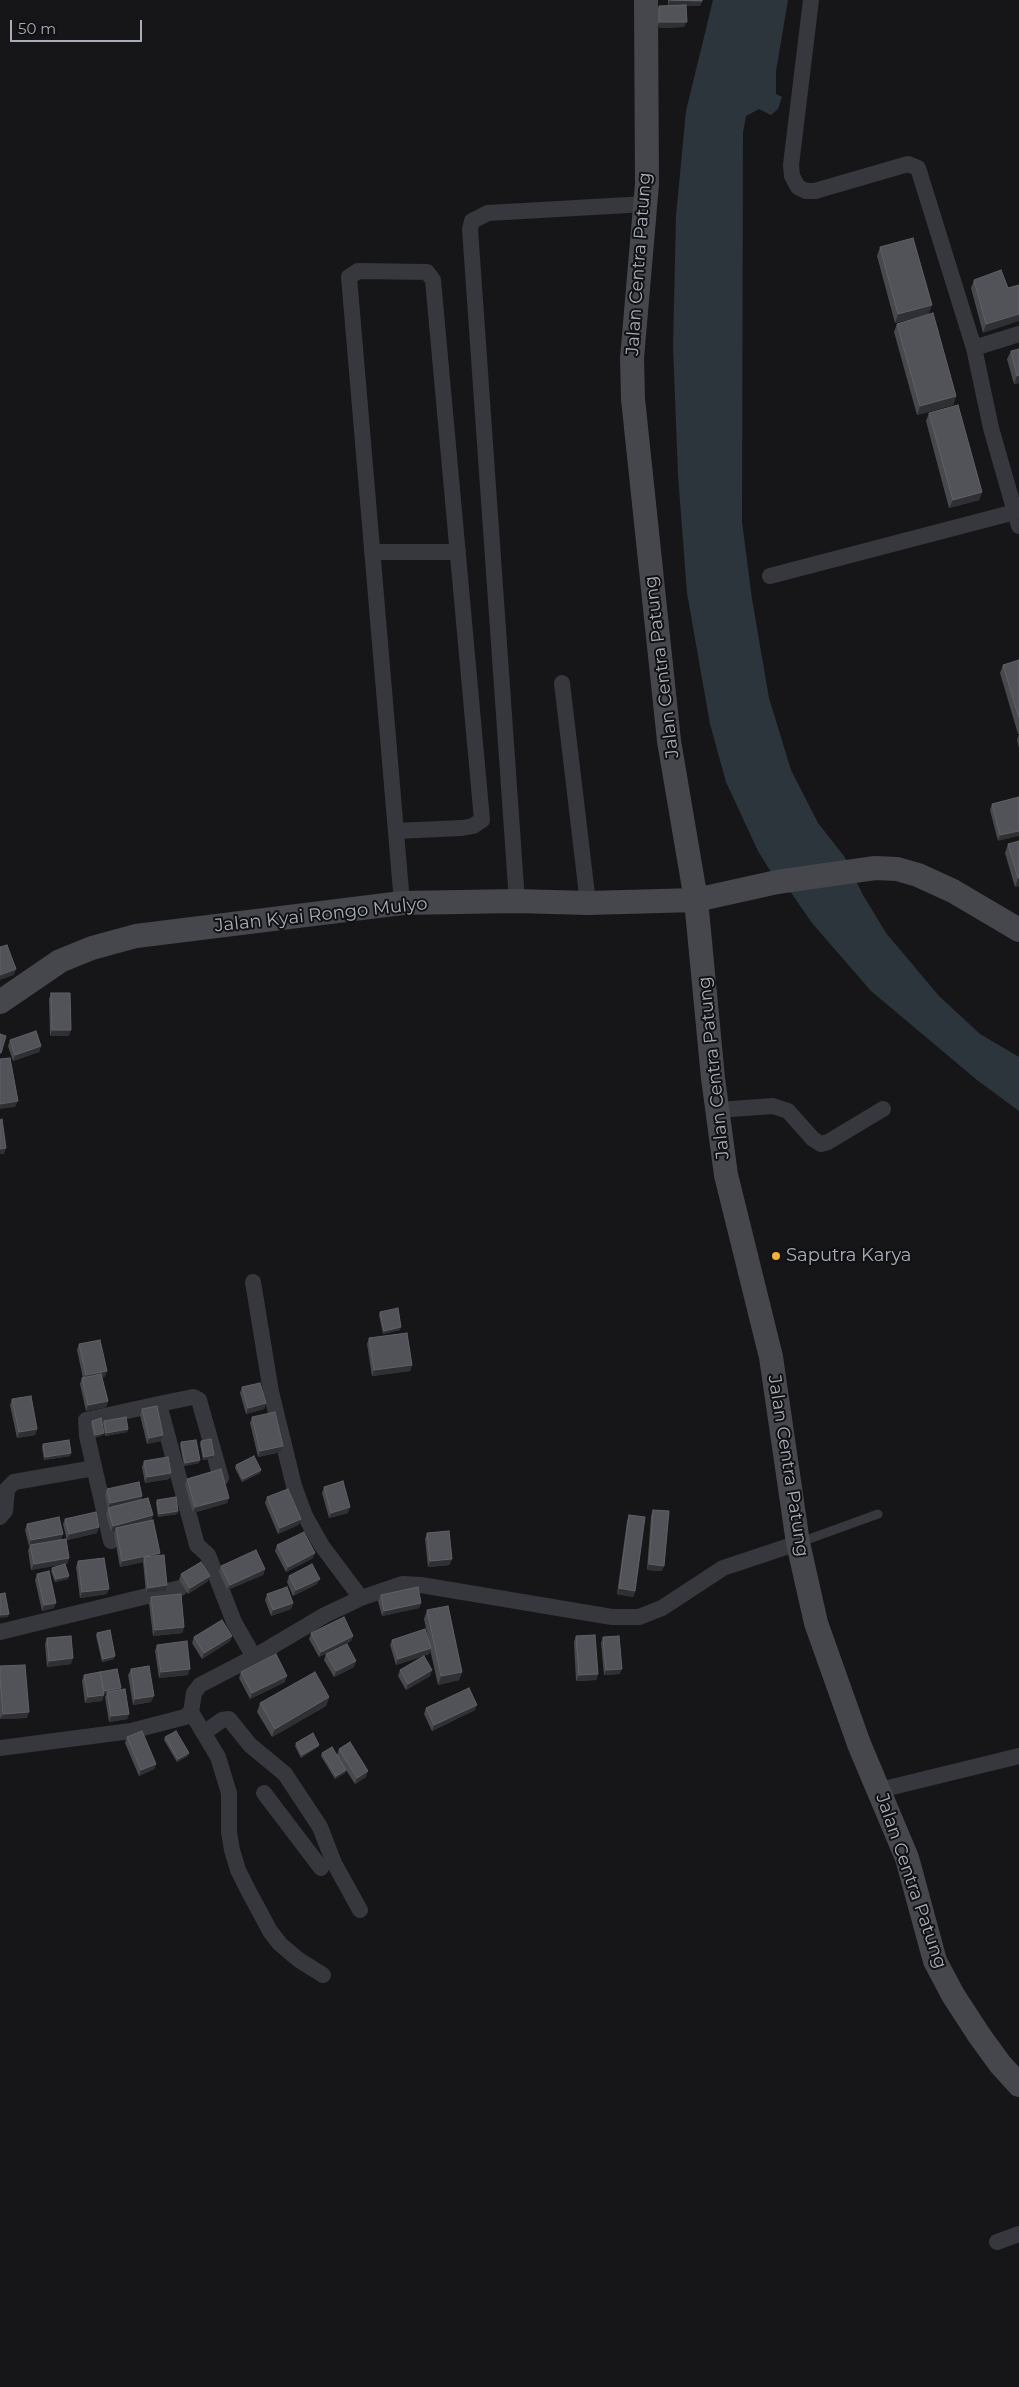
<!DOCTYPE html>
<style>
body{margin:0}
#map{position:relative;width:1019px;height:2387px;overflow:hidden;background:#161618;font-family:Montserrat,sans-serif}
canvas{display:block}
.scale{position:absolute;left:10px;top:20px;width:132px;height:22px;box-sizing:border-box;border:2px solid #a8adb8;border-top:0;padding-left:6px;font-size:15px;line-height:18px;white-space:nowrap;color:#a8adb8;-webkit-text-stroke:4px #111113;paint-order:stroke}
</style>
<div id="map">
<canvas width="1019" height="2387"></canvas>
<div class="scale">50 m</div>
</div>
<script>
const ctx = document.querySelector('canvas').getContext('2d');
ctx.lineJoin = 'round';
function paint(path, color) {
  ctx.fillStyle = color;
  ctx.fill(path, 'evenodd');
}
function toPath(rows) {
  const path = new Path2D();
  for (const r of rows) {
    path.moveTo(r[0], r[1]);
    for (let i = 2; i < r.length; i += 2) path.lineTo(r[i], r[i + 1]);
  }
  return path;
}
function strokePath(path, color, width, dash) {
  ctx.strokeStyle = color;
  ctx.lineWidth = width;
  ctx.lineCap = dash ? 'butt' : 'round';
  ctx.setLineDash(dash || []);
  ctx.stroke(path);
}
function label(font, color, halo, rows, align = 'center') {
  ctx.font = font + ' Montserrat,sans-serif';
  ctx.lineWidth = 4;
  ctx.setLineDash([]);
  ctx.textBaseline = 'middle';
  ctx.strokeStyle = halo;
  ctx.fillStyle = color;
  for (const [text, x, y, turn = 0] of rows) {
    ctx.save();
    ctx.translate(x, y);
    ctx.rotate((+turn || 0) * Math.PI / 180);
    ctx.textAlign = isNaN(turn) ? turn : align;
    if (halo) ctx.strokeText(text, 0, 0);
    ctx.fillText(text, 0, 0);
    ctx.restore();
  }
}
paint(toPath([
 [713,0,788,0,776,71,776,94,782,97,778,109,771,115,759,109,746,116,743,133,742,522,752,599,769,698,791,770,818,823,844,856,863,895,886,933,939,996,980,1034,1019,1057,1019,1111,977,1080,871,991,812,923,781,878,771,872,758,851,726,782,710,724,687,593,678,475,673,346,676,216,686,111]
]), '#2c353c');
strokePath(toPath([
 [798,1543,878,1514]
]), '#37383d', 9);
strokePath(toPath([
 [811,0,791,165,792,176,798,187,806,191,815,191,908,164,918,168,974,348,991,428,1019,526],
 [974,348,1019,334],
 [372,552,458,552],
 [770,576,1015,512],
 [562,683,588,903],
 [396,831,462,828,473,826,482,820,433,280,427,272,358,271,349,277,402,903],
 [517,901,470,229,472,221,488,213,646,204],
 [717,1110,773,1106,788,1111,813,1139,821,1144,828,1142,883,1109],
 [253,1282,271,1392,294,1486,305,1516,322,1546,361,1598],
 [159,1404,193,1397,199,1400,221,1478],
 [0,1517,5,1511,7,1489,14,1482,94,1468],
 [111,1541,87,1436,86,1420,159,1404,197,1545,208,1555,234,1622,254,1657],
 [0,1632,180,1588],
 [191,1712,218,1757,229,1793,229,1832,232,1850,238,1870,249,1892,270,1931,280,1944,299,1960,323,1975],
 [205,1732,222,1720,229,1719,250,1745,285,1774,320,1827,334,1863,360,1910],
 [0,1748,131,1731,185,1717,191,1712,194,1693,200,1685,254,1657,325,1615,361,1598,402,1584,421,1585,612,1617,639,1617,662,1608,723,1568,798,1543],
 [880,1790,1019,1756],
 [264,1793,321,1868],
 [997,2242,1019,2234]
]), '#37383d', 16);
strokePath(toPath([
 [646,0,647,184,632,358,633,399,669,741,696,900,713,1078,726,1175,771,1357,798,1543,816,1623,859,1744,907,1858,935,1961,953,1995,979,2035,1000,2064,1019,2085],
 [0,1002,60,961,92,948,136,936,402,903,517,901,588,903,696,900,777,882,875,868,897,869,918,875,953,891,1019,930]
]), '#45474d', 24);
paint(toPath([
 [668,0,702,0,702,1,700,6,686,6,684,27,657,28,657,12,659,6,668,6],
 [880,247,929,314,895,323,877,256],
 [974,280,1008,288,983,333,971,288],
 [897,324,956,396,953,405,917,415,894,332],
 [1019,349,1019,383,1014,384,1007,359,1011,351],
 [929,413,982,492,979,500,949,508,926,421],
 [1019,660,1019,748,1017,740,1019,734,1018,734,1000,673,1003,665],
 [1019,797,998,841,990,810,992,804],
 [1019,841,1019,886,1015,887,1005,853,1008,844],
 [51,993,69,1036,50,1036,49,999],
 [10,1040,41,1046,39,1052,13,1061,8,1046],
 [380,1312,400,1330,383,1334,379,1315],
 [369,1338,412,1365,410,1371,372,1376,367,1344],
 [79,1344,105,1377,102,1377,108,1401,106,1407,86,1411,80,1384,82,1378,83,1378,77,1350],
 [242,1387,266,1403,264,1409,246,1414,240,1393],
 [12,1399,37,1429,35,1435,17,1438,10,1405],
 [142,1409,161,1441,147,1444,140,1415],
 [252,1417,281,1452,258,1457,250,1423],
 [92,1421,103,1435,94,1438,91,1424],
 [104,1421,128,1429,127,1432,105,1436,103,1424],
 [201,1441,214,1455,213,1458,203,1460,200,1444],
 [181,1442,199,1463,184,1466,180,1445],
 [43,1444,71,1453,70,1456,44,1460,42,1447],
 [144,1461,171,1473,169,1479,145,1483,142,1467],
 [236,1465,261,1470,260,1473,242,1482,235,1468],
 [187,1479,229,1498,227,1503,193,1513,185,1485],
 [324,1487,348,1513,329,1518,322,1493],
 [107,1489,142,1496,141,1500,153,1515,151,1521,159,1556,165,1591,146,1593,143,1562,120,1567,114,1534,115,1531,111,1532,106,1514,108,1509,105,1495],
 [267,1497,301,1519,298,1525,278,1534,265,1503],
 [157,1500,178,1511,177,1514,158,1517,156,1503],
 [653,1510,662,1571,647,1570,651,1516],
 [629,1515,635,1591,633,1597,617,1594,627,1521],
 [65,1519,97,1533,67,1540,63,1524],
 [27,1524,63,1534,61,1539,69,1558,67,1564,65,1564,68,1579,55,1582,51,1571,52,1568,62,1564,31,1570,28,1550,30,1546,29,1546,25,1530],
 [427,1533,452,1559,449,1565,428,1567,425,1539],
 [277,1545,313,1558,286,1572,275,1551],
 [78,1561,107,1594,80,1598,76,1567],
 [221,1566,265,1569,263,1575,227,1590,219,1572],
 [37,1574,54,1608,42,1611,35,1580],
 [181,1574,208,1581,188,1594,179,1580],
 [289,1576,317,1584,293,1596,287,1582],
 [267,1594,293,1603,291,1609,271,1616,265,1600],
 [381,1595,421,1603,419,1608,382,1616,378,1601],
 [151,1597,184,1627,182,1633,153,1636,149,1603],
 [427,1610,462,1672,459,1680,438,1685,430,1649,429,1654,396,1665,390,1645,392,1640,429,1642,424,1619],
 [97,1633,114,1659,102,1662,96,1636],
 [311,1633,353,1636,351,1641,319,1657,309,1639],
 [232,1636,230,1641,202,1659,192,1643,194,1637],
 [576,1636,598,1674,596,1680,576,1681,574,1642],
 [603,1637,620,1674,604,1675,601,1643],
 [47,1638,71,1664,47,1667,45,1644],
 [157,1645,188,1675,159,1678,155,1651],
 [326,1654,354,1667,334,1677,324,1660],
 [0,1666,27,1718,0,1719],
 [131,1669,151,1702,133,1705,128,1675],
 [400,1670,430,1676,406,1690,398,1676],
 [241,1672,285,1682,250,1699,239,1678],
 [84,1675,120,1690,129,1714,127,1719,109,1722,105,1697,107,1693,103,1694,102,1701,85,1703,82,1681],
 [329,1697,326,1706,272,1737,257,1712,260,1703],
 [426,1708,475,1710,432,1731,424,1714],
 [127,1737,156,1764,154,1769,139,1776,125,1743],
 [165,1737,188,1756,177,1762,164,1740],
 [296,1743,319,1745,318,1747,301,1758,295,1746],
 [339,1749,366,1777,355,1784,346,1770,345,1773,335,1779,321,1756,322,1753,337,1755]
]), '#47494d');
paint(toPath([
 [670,0,702,1,700,6,668,6],
 [659,22,687,22,684,27,657,28],
 [932,305,929,314,895,323,898,314],
 [1019,314,1019,321,983,333,986,324],
 [1019,375,1019,383,1014,384,1017,376],
 [956,396,953,405,917,415,920,406],
 [982,492,979,500,949,508,953,500],
 [1019,831,1019,836,998,841,1000,835],
 [1018,878,1019,878,1019,886,1015,887],
 [16,969,14,975,0,980,0,975],
 [52,1030,71,1030,69,1036,50,1036],
 [41,1046,39,1052,13,1061,15,1055],
 [18,1101,15,1107,0,1109,0,1104],
 [6,1148,4,1154,0,1154,0,1149],
 [401,1327,400,1330,383,1334,384,1331],
 [412,1365,410,1371,372,1376,374,1370],
 [107,1371,105,1377,84,1381,86,1375],
 [108,1401,106,1407,86,1411,88,1405],
 [266,1403,264,1409,246,1414,248,1408],
 [37,1429,35,1435,17,1438,19,1432],
 [128,1429,127,1432,105,1436,106,1433],
 [104,1433,103,1435,94,1438,95,1435],
 [163,1435,161,1441,147,1444,149,1438],
 [283,1446,281,1452,258,1457,260,1451],
 [71,1453,70,1456,44,1460,45,1457],
 [214,1455,213,1458,203,1460,204,1457],
 [200,1460,199,1463,184,1466,185,1463],
 [261,1470,260,1473,242,1482,243,1479],
 [171,1473,169,1479,145,1483,147,1477],
 [142,1496,140,1502,108,1509,110,1503],
 [229,1498,227,1503,193,1513,195,1507],
 [350,1507,348,1513,329,1518,331,1513],
 [178,1511,177,1514,158,1517,159,1514],
 [153,1515,150,1521,116,1528,115,1531,111,1532,113,1526],
 [301,1519,298,1525,278,1534,280,1528],
 [99,1527,97,1533,67,1540,69,1534],
 [63,1534,61,1539,29,1546,31,1540],
 [160,1553,158,1559,144,1557,143,1562,120,1567,122,1561],
 [315,1553,313,1558,286,1572,288,1567],
 [69,1558,67,1564,31,1570,34,1564],
 [452,1559,449,1565,428,1567,430,1561],
 [649,1564,664,1566,662,1571,647,1570],
 [265,1569,263,1575,227,1590,230,1585],
 [69,1576,68,1579,55,1582,56,1579],
 [210,1576,208,1581,188,1594,190,1588],
 [320,1579,317,1584,293,1596,296,1590],
 [167,1585,165,1591,146,1593,148,1588],
 [619,1588,635,1591,633,1597,617,1594],
 [109,1589,107,1594,80,1598,82,1592],
 [56,1603,54,1608,42,1611,44,1605],
 [293,1603,291,1609,271,1616,273,1610],
 [421,1603,419,1608,382,1616,384,1611],
 [9,1614,8,1617,0,1618,0,1615],
 [184,1627,182,1633,153,1636,155,1630],
 [232,1636,230,1641,202,1659,204,1653],
 [353,1636,351,1641,319,1657,321,1652],
 [431,1648,429,1654,396,1665,398,1659],
 [115,1656,114,1659,102,1662,103,1659],
 [73,1658,71,1664,47,1667,49,1661],
 [356,1661,354,1667,334,1677,336,1671],
 [190,1669,188,1675,159,1678,161,1672],
 [622,1669,620,1674,604,1675,606,1670],
 [432,1670,430,1676,406,1690,408,1684],
 [462,1672,459,1680,438,1685,441,1676],
 [598,1674,596,1680,576,1681,579,1675],
 [287,1676,285,1682,250,1699,252,1693],
 [121,1688,120,1690,107,1692,107,1693,103,1694,104,1691],
 [104,1695,102,1701,85,1703,88,1697],
 [154,1696,151,1702,133,1705,135,1699],
 [329,1697,326,1706,272,1737,275,1729],
 [477,1705,475,1710,432,1731,434,1725],
 [29,1712,27,1718,0,1719,3,1714],
 [129,1714,127,1719,109,1722,111,1716],
 [319,1745,318,1747,301,1758,302,1755],
 [189,1753,188,1756,177,1762,178,1759],
 [156,1764,154,1769,139,1776,141,1770],
 [346,1770,345,1773,335,1779,336,1776],
 [368,1771,366,1777,355,1784,357,1778]
]), '#2f3033');
const building = toPath([
 [670,0,702,0,702,1,670,0],
 [686,5,687,22,659,22,659,6,686,5],
 [913,238,932,305,898,314,880,247,913,238],
 [1001,270,1008,288,1019,285,1019,314,986,324,974,280,1001,270],
 [933,313,956,396,920,406,897,324,933,313],
 [1019,349,1019,375,1017,376,1011,351,1019,349],
 [958,405,982,492,953,500,929,413,958,405],
 [1019,660,1019,718,1003,665,1019,660],
 [1019,797,1019,831,1000,835,992,804,1019,797],
 [1019,841,1019,878,1018,878,1008,844,1019,841],
 [7,945,16,969,0,975,0,947,7,945],
 [51,993,70,993,71,1030,52,1030,51,993],
 [36,1031,41,1046,15,1055,10,1040,36,1031],
 [0,1034,6,1036,1,1053,0,1053,0,1034],
 [10,1058,18,1101,0,1104,0,1059,10,1058],
 [2,1119,6,1148,0,1149,0,1120,2,1119],
 [398,1308,401,1327,384,1331,380,1312,398,1308],
 [407,1333,412,1365,374,1370,369,1338,407,1333],
 [100,1340,107,1371,86,1375,79,1344,100,1340],
 [101,1374,108,1401,88,1405,82,1378,101,1374],
 [260,1383,266,1403,248,1408,242,1387,260,1383],
 [31,1396,37,1429,19,1432,12,1399,31,1396],
 [157,1406,163,1435,149,1438,142,1409,157,1406],
 [275,1412,283,1446,260,1451,252,1417,275,1412],
 [126,1417,128,1429,106,1433,104,1421,126,1417],
 [101,1418,104,1433,95,1435,92,1421,101,1418],
 [211,1439,214,1455,204,1457,201,1441,211,1439],
 [69,1440,71,1453,45,1457,43,1444,69,1440],
 [196,1440,200,1460,185,1463,181,1442,196,1440],
 [254,1456,261,1470,243,1479,236,1465,254,1456],
 [168,1457,171,1473,147,1477,144,1461,168,1457],
 [221,1469,229,1498,195,1507,187,1479,221,1469],
 [343,1481,350,1507,331,1513,324,1487,343,1481],
 [139,1482,142,1496,110,1503,107,1489,139,1482],
 [288,1489,301,1519,280,1528,267,1497,288,1489],
 [176,1497,178,1511,159,1514,157,1500,176,1497],
 [148,1498,153,1515,113,1526,108,1508,148,1498],
 [653,1510,669,1511,664,1566,649,1564,653,1510],
 [96,1512,99,1527,69,1534,65,1519,96,1512],
 [629,1515,645,1517,635,1591,619,1588,629,1515],
 [59,1517,63,1534,31,1540,27,1524,59,1517],
 [153,1520,160,1553,122,1561,116,1528,153,1520],
 [449,1531,452,1559,430,1561,427,1533,449,1531],
 [304,1532,315,1553,288,1567,277,1545,304,1532],
 [66,1539,69,1558,34,1564,30,1545,66,1539],
 [256,1550,265,1569,230,1585,221,1566,256,1550],
 [164,1555,167,1585,148,1588,144,1557,164,1555],
 [104,1558,109,1589,82,1592,78,1561,104,1558],
 [201,1562,210,1576,190,1588,181,1574,201,1562],
 [65,1564,69,1576,56,1579,52,1568,65,1564],
 [312,1564,320,1579,296,1590,289,1576,312,1564],
 [49,1571,56,1603,44,1605,37,1574,49,1571],
 [287,1587,293,1603,273,1610,267,1594,287,1587],
 [418,1587,421,1603,384,1611,381,1595,418,1587],
 [5,1593,9,1614,0,1615,0,1594,5,1593],
 [181,1594,184,1627,155,1630,151,1597,181,1594],
 [448,1606,462,1672,441,1676,427,1610,448,1606],
 [344,1617,353,1636,321,1652,311,1633,344,1617],
 [222,1620,232,1636,204,1653,194,1637,222,1620],
 [425,1629,431,1648,398,1659,392,1640,425,1629],
 [110,1630,115,1656,103,1659,97,1633,110,1630],
 [595,1635,598,1674,579,1675,576,1636,595,1635],
 [71,1636,73,1658,49,1661,47,1638,71,1636],
 [619,1636,622,1669,606,1670,603,1637,619,1636],
 [187,1641,190,1669,161,1672,157,1645,187,1641],
 [347,1644,356,1661,336,1671,326,1654,347,1644],
 [276,1654,287,1676,252,1693,241,1672,276,1654],
 [424,1656,432,1670,408,1684,400,1670,424,1656],
 [25,1665,29,1712,3,1714,0,1678,0,1666,25,1665],
 [149,1666,154,1696,135,1699,131,1669,149,1666],
 [117,1669,121,1688,104,1691,100,1672,117,1669],
 [100,1672,104,1695,88,1697,84,1675,100,1672],
 [315,1672,329,1697,275,1729,260,1703,315,1672],
 [469,1688,477,1705,434,1725,426,1708,469,1688],
 [125,1689,129,1714,111,1716,107,1692,125,1689],
 [142,1731,156,1764,141,1770,127,1737,142,1731],
 [176,1731,189,1753,178,1759,165,1737,176,1731],
 [313,1733,319,1745,302,1755,296,1743,313,1733],
 [350,1742,368,1771,357,1778,339,1749,350,1742],
 [332,1747,346,1770,336,1776,322,1753,332,1747]
]);
paint(building, '#525359');
strokePath(building, '#5f6168', 1);
for (const [x, y, r, color] of [
 [776,1256,5,"#f2b134"]
]) {
  const dot = new Path2D();
  dot.arc(x, y, r, 0, 2 * Math.PI);
  ctx.fillStyle = color;
  ctx.fill(dot);
  strokePath(dot, '#111113', 2);
}
label('18px', '#a8adb8', '#111113', [
 ["Jalan Centra Patung",639,264,-86],
 ["Jalan Centra Patung",662,667,-97],
 ["Jalan Kyai Rongo Mulyo",321,915,-6],
 ["Jalan Centra Patung",714,1068,-96],
 ["Jalan Centra Patung",788,1466,81],
 ["Jalan Centra Patung",911,1881,71]
]);
label('18px', '#a8adb8', '#111113', [
 ["Saputra Karya",786,1256]
], 'left');
</script>
